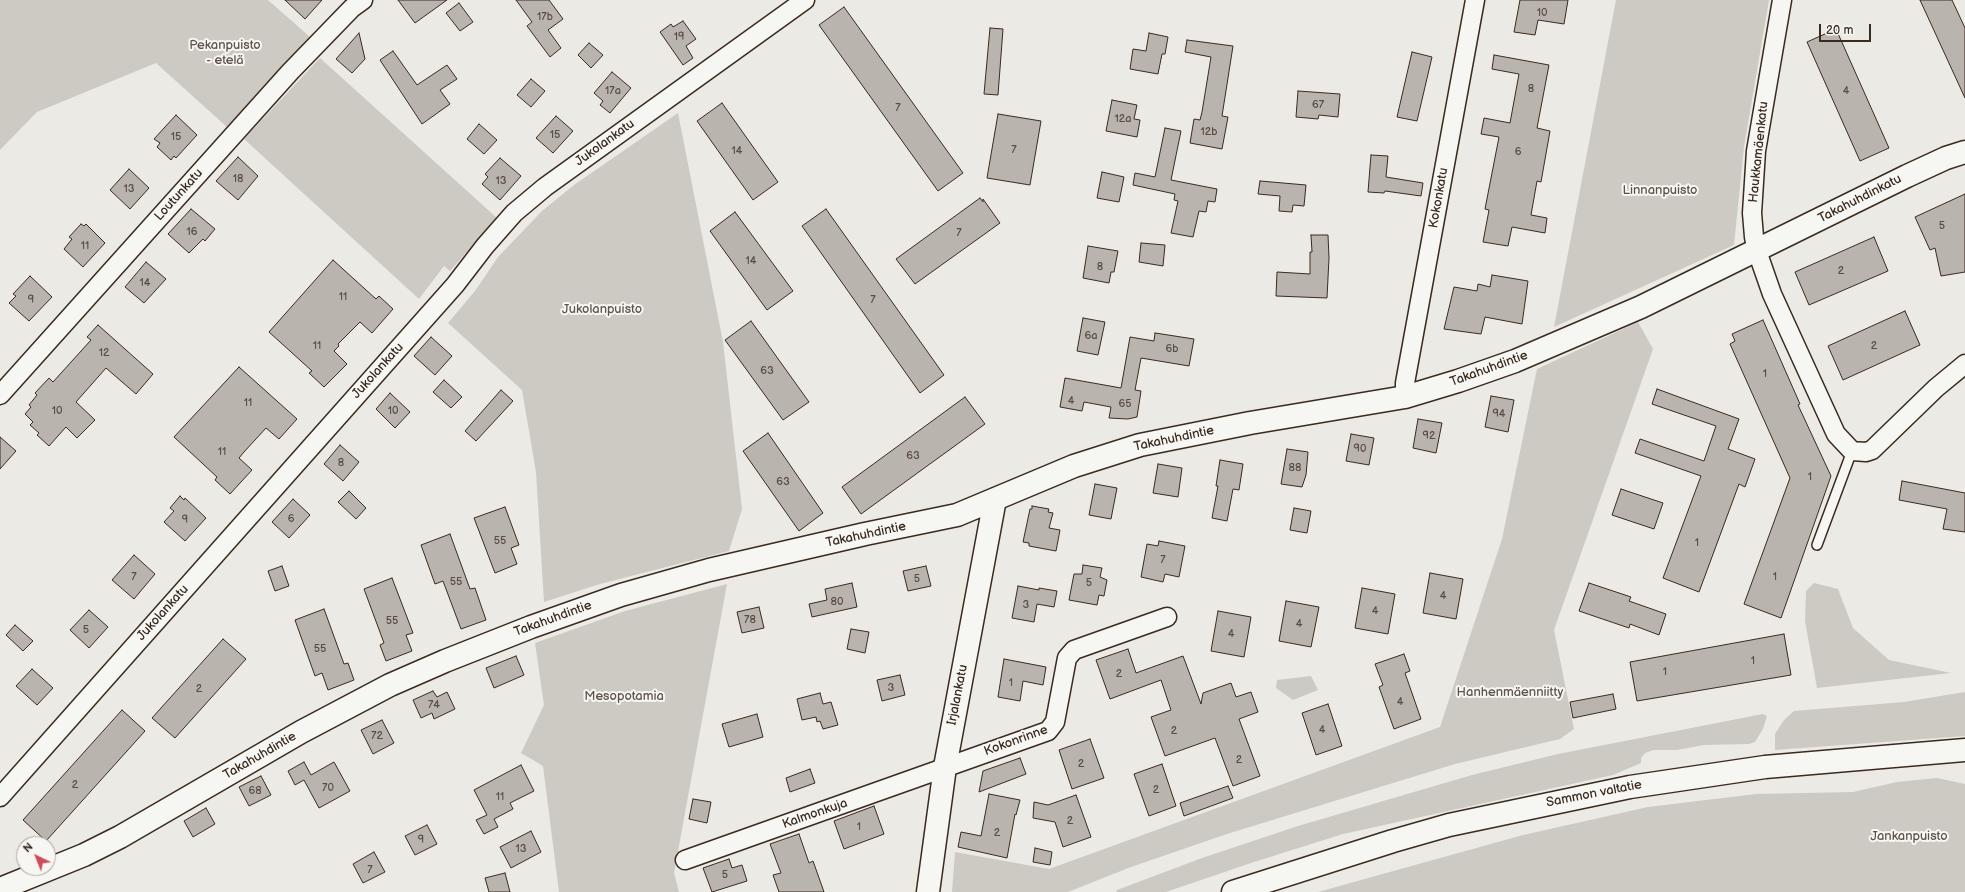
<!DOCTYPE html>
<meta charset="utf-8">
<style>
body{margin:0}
#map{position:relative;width:1965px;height:892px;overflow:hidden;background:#ebeae5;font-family:"Balsamiq Sans",sans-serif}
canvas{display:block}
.north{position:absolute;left:16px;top:836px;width:40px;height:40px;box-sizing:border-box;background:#f6f6f2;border:1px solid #aba49d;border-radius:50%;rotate:317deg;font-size:11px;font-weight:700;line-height:16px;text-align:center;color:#3b2a1e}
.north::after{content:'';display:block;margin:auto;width:14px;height:18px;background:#d1495b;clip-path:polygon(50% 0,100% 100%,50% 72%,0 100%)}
.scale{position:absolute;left:1819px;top:24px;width:52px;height:18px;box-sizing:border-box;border:2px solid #3b2a1e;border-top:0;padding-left:5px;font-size:12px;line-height:14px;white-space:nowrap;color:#3b2a1e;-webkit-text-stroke:3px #f6f6f2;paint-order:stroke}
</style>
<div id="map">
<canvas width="1965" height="892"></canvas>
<div class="north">N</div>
<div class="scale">20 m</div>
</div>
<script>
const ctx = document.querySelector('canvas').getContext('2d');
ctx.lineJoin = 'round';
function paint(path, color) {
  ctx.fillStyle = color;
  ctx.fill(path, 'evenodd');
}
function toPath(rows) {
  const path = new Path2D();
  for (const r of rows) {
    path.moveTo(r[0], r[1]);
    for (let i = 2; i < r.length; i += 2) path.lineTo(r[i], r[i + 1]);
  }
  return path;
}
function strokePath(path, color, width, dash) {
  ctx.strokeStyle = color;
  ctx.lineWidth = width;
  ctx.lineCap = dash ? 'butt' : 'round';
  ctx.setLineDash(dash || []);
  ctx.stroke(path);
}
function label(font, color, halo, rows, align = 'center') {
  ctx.font = font + ' "Balsamiq Sans",sans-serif';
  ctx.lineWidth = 4;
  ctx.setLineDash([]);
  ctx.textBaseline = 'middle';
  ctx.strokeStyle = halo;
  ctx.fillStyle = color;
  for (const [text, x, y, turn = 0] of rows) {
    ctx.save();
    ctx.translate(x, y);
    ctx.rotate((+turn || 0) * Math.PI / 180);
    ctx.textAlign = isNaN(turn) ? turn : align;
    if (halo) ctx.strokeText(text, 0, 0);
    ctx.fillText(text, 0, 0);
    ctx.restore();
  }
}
paint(toPath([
 [0,0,268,0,310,37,228,128,156,63,37,112,0,150],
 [1616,0,1769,0,1744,147,1734,245,1554,327],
 [320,58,497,218,450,271,444,266,419,299,244,139],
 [678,113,723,342,742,509,729,551,600,584,544,602,536,472,522,390,448,323,475,291,498,257,542,211,574,185],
 [1638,322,1653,349,1554,630,1574,729,1560,739,1455,764,1227,834,1131,867,1068,892,952,892,955,852,1049,869,1440,727,1502,539,1537,369],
 [1814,583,1838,589,1853,628,1889,660,1951,673,1817,688,1805,621,1806,591],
 [727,584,674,873,679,892,559,892,543,766,521,753,544,705,535,643,625,611],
 [1311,676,1318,690,1293,700,1276,688,1277,680],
 [1965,692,1965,736,1775,750,1775,734,1784,720,1794,711,1904,702],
 [1763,714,1767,716,1763,729,1755,742,1749,744,1704,745,1677,750,1654,750,1645,753,1641,758,1641,763,1613,775,1343,834,1251,863,1166,892,1116,892,1117,890,1202,858,1298,826,1472,775,1558,754],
 [1937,778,1965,784,1965,892,1318,892,1523,835,1648,807,1756,794,1853,792,1897,782]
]), '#cdcac4');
const building = toPath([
 [285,0,322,0,305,19,285,0],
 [398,0,447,0,415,23,398,0],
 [516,0,549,0,563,19,548,30,561,48,550,57,527,26,532,22,516,0],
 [1520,0,1568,0,1564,24,1538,20,1535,35,1514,32,1520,0],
 [1920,0,1952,0,1965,28,1965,98,1920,0],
 [459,3,473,22,460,31,446,13,459,3],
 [844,7,963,173,938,191,819,25,844,7],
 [683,21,696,39,686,46,693,58,683,65,660,32,671,24,673,27,683,21],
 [990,28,1003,29,998,95,984,94,990,28],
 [1836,29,1889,148,1860,161,1807,42,1836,29],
 [359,33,365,59,352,73,336,59,359,33],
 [1149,33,1168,37,1165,54,1162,54,1158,74,1130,69,1133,49,1146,51,1149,33],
 [1187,40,1233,46,1222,116,1228,117,1222,149,1190,143,1194,119,1200,120,1202,112,1211,57,1185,52,1187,40],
 [589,43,603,55,591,68,578,55,589,43],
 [393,51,417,85,447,65,457,79,440,90,450,104,422,124,380,60,393,51],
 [1412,52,1432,57,1417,121,1397,117,1412,52],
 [1494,55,1549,65,1537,128,1550,131,1541,182,1537,181,1531,215,1547,218,1545,233,1512,227,1508,246,1483,242,1489,210,1485,209,1499,137,1481,134,1484,118,1510,123,1519,74,1492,69,1494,55],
 [612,72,631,88,610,113,600,105,603,101,594,93,612,72],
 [531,79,545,91,531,107,517,95,531,79],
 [1298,91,1340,94,1338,117,1319,115,1318,119,1296,117,1298,91],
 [1112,100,1137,105,1134,119,1140,120,1137,137,1106,131,1112,100],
 [722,103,778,182,753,200,697,121,722,103],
 [998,114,1041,121,1030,185,987,178,998,114],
 [176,115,197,135,176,158,174,156,171,160,157,147,160,143,154,139,176,115],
 [556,116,573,131,553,153,536,138,556,116],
 [479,124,497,140,484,154,467,139,479,124],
 [1165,128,1181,131,1171,180,1217,189,1215,202,1208,201,1206,212,1199,211,1193,237,1171,233,1178,201,1174,200,1175,194,1133,185,1135,173,1155,177,1165,128],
 [1371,155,1388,156,1386,177,1423,183,1421,196,1385,191,1384,193,1368,192,1371,155],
 [238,157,258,176,238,200,216,181,238,157],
 [500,158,521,176,500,200,482,184,488,177,485,174,500,158],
 [129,169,149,188,130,209,110,190,129,169],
 [1102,172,1124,177,1119,202,1097,198,1102,172],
 [1260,181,1306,185,1304,206,1293,205,1292,212,1279,211,1280,196,1258,194,1260,181],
 [1965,194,1965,272,1941,276,1935,248,1930,250,1915,217,1965,194],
 [980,198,983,202,983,199,1000,223,915,284,896,259,980,198],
 [191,209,215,229,205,241,203,239,189,253,168,234,191,209],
 [826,209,944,375,920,393,802,226,826,209],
 [735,212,793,291,767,310,710,231,735,212],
 [81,224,84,226,86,224,105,243,83,267,64,249,72,239,69,237,81,224],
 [1311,235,1328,235,1329,258,1327,298,1276,296,1277,272,1310,274,1310,252,1312,252,1311,235],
 [1874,237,1888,271,1809,305,1795,272,1874,237],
 [1141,243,1165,245,1163,266,1139,262,1141,243],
 [1088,246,1118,251,1114,272,1111,272,1109,283,1083,278,1088,246],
 [333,260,376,299,379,296,393,309,372,333,360,322,338,344,339,346,334,351,347,364,324,387,309,373,312,371,269,332,333,260],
 [146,262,166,279,144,303,125,287,146,262],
 [1492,275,1528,281,1522,324,1485,317,1481,334,1444,329,1454,287,1477,291,1478,284,1490,287,1492,275],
 [30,276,52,297,29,321,9,303,16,296,13,294,30,276],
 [1905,311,1920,345,1843,380,1828,346,1905,311],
 [1083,318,1105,322,1098,355,1077,351,1083,318],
 [1763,320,1800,404,1798,405,1831,476,1781,618,1744,604,1790,478,1730,344,1735,341,1732,334,1763,320],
 [751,321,809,402,783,420,725,340,751,321],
 [98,325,153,374,136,394,106,368,76,402,95,420,77,438,66,427,49,446,37,435,39,433,30,425,33,422,25,414,31,407,29,405,37,395,35,393,49,378,53,382,91,340,87,337,98,325],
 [1155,333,1194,339,1189,366,1141,358,1135,390,1141,391,1137,417,1128,419,1109,418,1111,407,1084,402,1082,411,1060,407,1065,378,1121,388,1130,337,1154,341,1155,333],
 [431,337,452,356,435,375,414,356,431,337],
 [239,367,297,419,279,439,266,428,244,452,239,458,252,470,230,494,215,480,217,477,174,437,239,367],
 [444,380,462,397,451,408,433,392,444,380],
 [1657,389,1739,419,1728,449,1755,459,1745,487,1739,484,1699,592,1663,578,1701,476,1635,453,1640,439,1704,461,1716,426,1652,404,1657,389],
 [501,390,513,401,476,441,465,431,501,390],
 [390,393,410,412,395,428,376,409,390,393],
 [1491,396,1514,400,1508,432,1485,427,1491,396],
 [965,397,985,424,861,514,842,487,965,397],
 [1418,419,1442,423,1436,453,1413,448,1418,419],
 [768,433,823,513,799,531,743,451,768,433],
 [1351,434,1374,438,1369,465,1346,461,1351,434],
 [0,437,16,451,0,469,0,437],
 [340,445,359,462,343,481,324,464,340,445],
 [1287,449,1308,452,1306,475,1302,487,1281,484,1287,449],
 [1220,460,1243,464,1239,490,1233,489,1227,521,1212,518,1218,486,1216,486,1220,460],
 [1158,464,1182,468,1178,497,1153,493,1158,464],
 [1902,481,1965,493,1965,532,1943,529,1947,509,1899,500,1902,481],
 [1095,484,1117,488,1111,519,1089,515,1095,484],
 [1621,489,1663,503,1654,529,1612,515,1621,489],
 [349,491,366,508,356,519,338,502,349,491],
 [180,496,184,500,185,498,206,518,185,541,164,522,174,511,170,508,180,496],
 [293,499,310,515,289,538,272,522,293,499],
 [1032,506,1049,509,1048,512,1053,513,1049,528,1060,530,1056,551,1029,546,1029,543,1023,542,1030,509,1032,509,1032,506],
 [505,507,519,545,511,548,517,564,495,573,474,518,505,507],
 [1294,508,1311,511,1307,533,1290,530,1294,508],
 [450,534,470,589,475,588,486,620,461,629,443,581,435,584,421,545,450,534],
 [1159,541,1185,546,1179,577,1165,574,1163,582,1141,577,1147,544,1158,546,1159,541],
 [134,555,155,574,134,599,112,580,134,555],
 [1083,565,1102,568,1100,577,1107,580,1104,596,1099,595,1097,605,1069,600,1074,574,1082,574,1083,565],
 [282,566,289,586,275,591,268,571,282,566],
 [926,566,931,586,908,591,903,571,926,566],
 [1430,573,1463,579,1456,619,1423,613,1430,573],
 [392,578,413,633,406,635,412,651,386,661,380,645,384,643,364,589,392,578],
 [852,583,857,607,812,617,809,604,827,600,825,589,852,583],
 [1589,583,1631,597,1629,601,1666,614,1659,635,1630,624,1629,628,1579,611,1589,583],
 [1018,586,1039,590,1039,588,1057,591,1054,607,1037,604,1034,622,1012,618,1018,586],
 [1362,588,1395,594,1388,634,1355,628,1362,588],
 [1286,601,1319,607,1311,647,1279,641,1286,601],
 [759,607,764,628,742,633,737,612,759,607],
 [324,609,344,664,348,663,354,680,328,690,322,673,315,676,295,620,324,609],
 [89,610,108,627,89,648,70,630,89,610],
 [1218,611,1251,617,1244,657,1211,651,1218,611],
 [15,625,33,641,23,651,6,635,15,625],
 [851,629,869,632,865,653,847,649,851,629],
 [1784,634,1791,675,1637,701,1630,662,1784,634],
 [223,639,246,659,175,738,152,718,223,639],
 [1128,649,1136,673,1183,656,1201,704,1203,693,1231,683,1236,697,1251,692,1258,712,1239,719,1260,776,1233,786,1215,738,1165,756,1151,717,1171,710,1161,680,1110,699,1096,660,1128,649],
 [1404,654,1410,671,1405,673,1421,719,1394,729,1379,687,1383,685,1375,664,1404,654],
 [516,656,524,675,494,688,486,668,516,656],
 [1004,659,1046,667,1043,685,1023,681,1020,701,998,697,1004,659],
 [32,669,53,688,37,705,16,686,32,669],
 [900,675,905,695,882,701,877,680,900,675],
 [433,691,437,697,447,692,455,709,434,719,432,713,421,718,413,700,433,691],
 [820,693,823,704,831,702,838,725,823,729,820,721,817,722,816,717,802,720,797,699,820,693],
 [1613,694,1616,709,1573,718,1570,702,1613,694],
 [1328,704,1342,746,1316,755,1302,713,1328,704],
 [122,710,145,731,46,841,23,820,122,710],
 [757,714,763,737,729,747,722,724,757,714],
 [382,720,394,743,373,754,361,730,382,720],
 [1090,739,1104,778,1072,789,1059,750,1090,739],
 [1020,758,1026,774,979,792,983,771,1020,758],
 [304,762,311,775,334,762,350,791,319,808,304,780,295,785,288,771,304,762],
 [1162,764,1176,806,1149,816,1134,774,1162,764],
 [521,765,534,791,510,803,513,809,494,819,498,827,484,834,476,820,487,815,474,790,521,765],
 [810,769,815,783,790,792,786,778,810,769],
 [261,776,271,795,249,806,239,787,261,776],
 [1228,786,1233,798,1184,816,1180,803,1228,786],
 [989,794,1020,800,1016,815,1015,814,1007,858,958,847,961,832,981,836,989,794],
 [1076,795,1091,837,1063,847,1055,822,1033,818,1034,802,1048,805,1076,795],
 [693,799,711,802,707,823,689,819,693,799],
 [874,806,884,834,844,849,834,821,874,806],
 [206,808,215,824,193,837,184,821,206,808],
 [427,825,437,844,415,855,405,836,427,825],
 [531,831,541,852,511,868,500,847,531,831],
 [799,834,809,863,813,861,824,892,779,892,773,875,781,873,770,844,799,834],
 [1035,848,1052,852,1050,865,1033,862,1035,848],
 [374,852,385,872,363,883,353,864,374,852],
 [729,859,732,868,742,865,747,881,712,892,703,868,729,859],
 [505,873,510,892,489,892,485,878,505,873]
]);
paint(building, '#bab4ae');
strokePath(building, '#3b2a1e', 1);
const service = toPath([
 [1817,545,1852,451]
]);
const minor = toPath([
 [1782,0,1756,151,1752,213,1754,237,1757,251,1772,294,1836,434,1852,451,1866,452,1872,450,1936,388,1965,364],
 [0,395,290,72,352,8,363,0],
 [1405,397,1405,383,1475,0],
 [0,797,455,285,485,246,514,213,545,187,805,0],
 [685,860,1048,731,1055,722,1067,658,1074,650,1167,617]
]);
const tertiary = toPath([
 [0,889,84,855,120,837,301,732,390,685,445,661,531,627,621,595,709,570,865,534,957,515,1074,466,1140,445,1250,423,1405,397,1458,381,1515,361,1641,307,1907,176,1946,158,1965,152],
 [928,892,945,767,995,499]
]);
const primary = toPath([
 [1233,892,1393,841,1449,825,1630,787,1765,767,1965,750]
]);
strokePath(service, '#3b2a1e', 12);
strokePath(minor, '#3b2a1e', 21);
strokePath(tertiary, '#3b2a1e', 25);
strokePath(primary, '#3b2a1e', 25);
strokePath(service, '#f6f6f2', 9);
strokePath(minor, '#f6f6f2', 18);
strokePath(tertiary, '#f6f6f2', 22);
strokePath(primary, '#f6f6f2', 22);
label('11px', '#5b4c42', null, [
 ["10",1542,13],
 ["17b",545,17],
 ["19",679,37],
 ["8",1531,89],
 ["17a",613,91],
 ["4",1846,91],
 ["67",1318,105],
 ["7",898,108],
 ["12a",1123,119],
 ["12b",1209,132],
 ["15",555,135],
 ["15",176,137],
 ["7",1014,150],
 ["14",737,151],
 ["6",1518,152],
 ["18",238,179],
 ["13",501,181],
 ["13",129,189],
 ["5",1942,226],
 ["16",192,232],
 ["7",959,233],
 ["11",85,246],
 ["14",751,261],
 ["8",1100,267],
 ["2",1841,271],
 ["14",145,283],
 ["11",343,297],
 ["9",31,300],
 ["7",873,300],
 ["6a",1091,336],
 ["11",317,346],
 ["2",1874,346],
 ["6b",1172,349],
 ["12",104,353],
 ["63",767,371],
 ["1",1765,374],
 ["4",1071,401],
 ["11",248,403],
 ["65",1125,404],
 ["10",57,411],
 ["10",393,411],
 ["94",1499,414],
 ["92",1429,436],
 ["90",1360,449],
 ["11",222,452],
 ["63",913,456],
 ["8",341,463],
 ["88",1295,468],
 ["1",1810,477],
 ["63",783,482],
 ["6",291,519],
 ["9",185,520],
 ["55",500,541],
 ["1",1697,543],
 ["7",1163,560],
 ["7",134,577],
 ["1",1775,577],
 ["5",917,579],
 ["55",456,582],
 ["5",1089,583],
 ["4",1443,596],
 ["80",837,602],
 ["3",1026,605],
 ["4",1375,611],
 ["78",750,620],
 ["55",392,621],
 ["4",1299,624],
 ["5",86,630],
 ["4",1231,634],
 ["55",320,649],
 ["1",1753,661],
 ["1",1665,672],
 ["2",1119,674],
 ["1",1011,683],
 ["3",891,688],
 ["2",199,689],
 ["4",1400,702],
 ["74",434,705],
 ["4",1322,730],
 ["2",1174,731],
 ["72",377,736],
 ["2",1239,760],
 ["2",1081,764],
 ["2",75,785],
 ["70",328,788],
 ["2",1156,790],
 ["68",255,791],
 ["11",500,797],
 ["2",1070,821],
 ["1",859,827],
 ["2",997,833],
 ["9",421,840],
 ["13",521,849],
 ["7",370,870],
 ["5",725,875]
]);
label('13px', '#605248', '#f6f6f2', [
 ["Pekanpuisto",225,46],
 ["- etelä",225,61],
 ["Linnanpuisto",1660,191],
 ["Jukolanpuisto",602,310],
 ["Hanhenmäenniitty",1510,693],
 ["Mesopotamia",624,697],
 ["Jankanpuisto",1909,837]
]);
label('13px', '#3b2a1e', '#f6f6f2', [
 ["Jukolankatu",605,143,-36],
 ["Haukkamäenkatu",1759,152,-84],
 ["Loutunkatu",179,195,-48],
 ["Kokonkatu",1439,198,-80],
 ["Takahuhdinkatu",1860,199,-27],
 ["Takahuhdintie",1489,369,-20],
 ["Jukolankatu",378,371,-48],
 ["Takahuhdintie",1174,439,-12],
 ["Takahuhdintie",866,535,-12],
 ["Jukolankatu",163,613,-48],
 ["Takahuhdintie",553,619,-20],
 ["Irjalankatu",958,695,-79],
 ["Kokonrinne",1016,741,-20],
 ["Takahuhdintie",260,756,-30],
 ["Sammon valtatie",1594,794,-11],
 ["Kalmonkuja",815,814,-19]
]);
</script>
